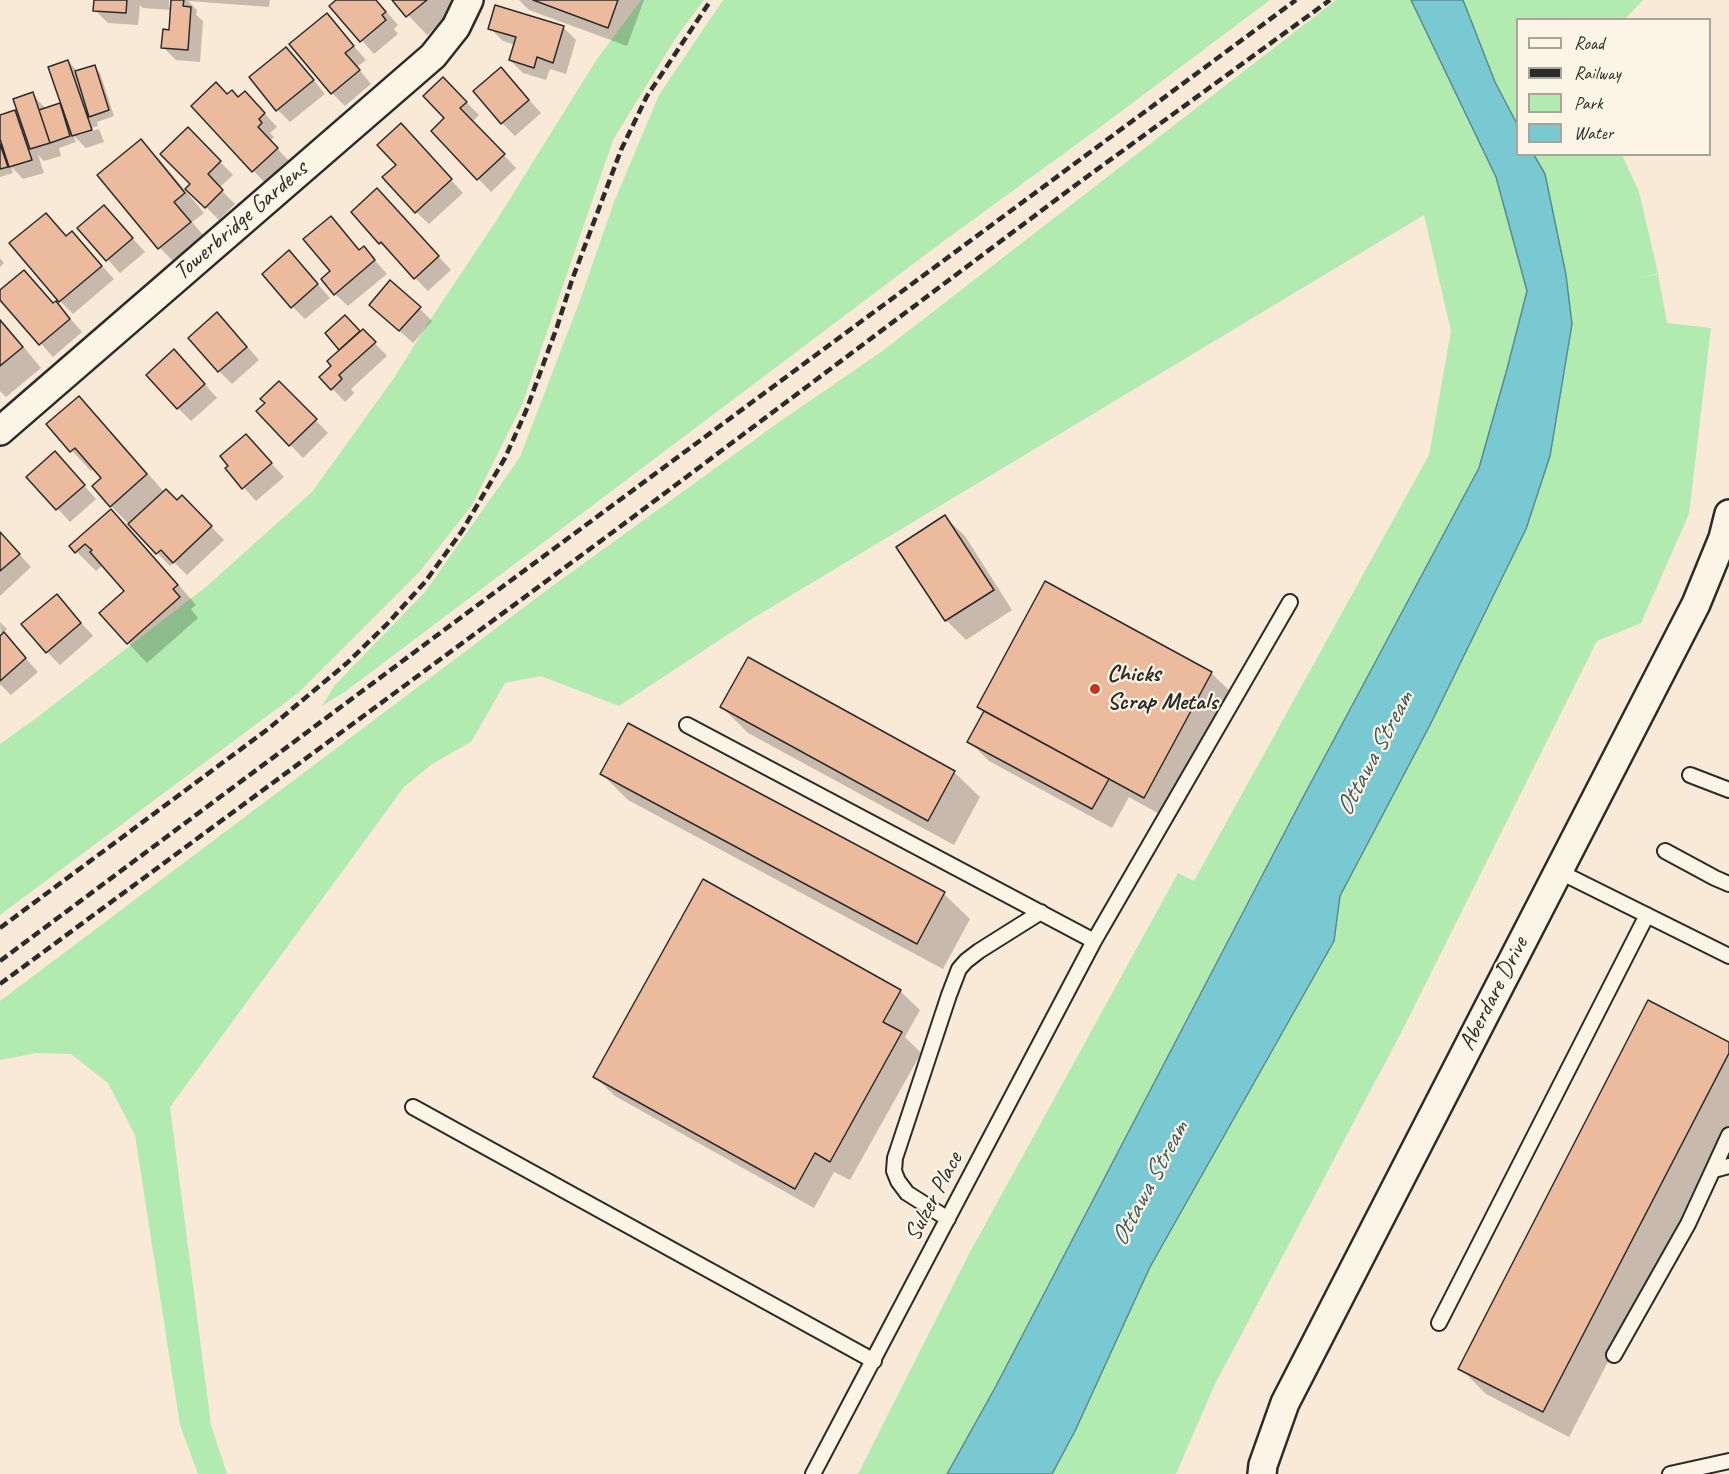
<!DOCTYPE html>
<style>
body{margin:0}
#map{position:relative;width:1729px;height:1474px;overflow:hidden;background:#f9e9d7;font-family:Caveat,sans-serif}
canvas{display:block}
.legend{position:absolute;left:1516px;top:18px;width:195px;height:138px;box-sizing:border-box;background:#fcf5e5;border:2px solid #a8a49b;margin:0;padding:8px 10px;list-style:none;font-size:18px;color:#2b2b2b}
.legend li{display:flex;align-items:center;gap:12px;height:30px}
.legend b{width:30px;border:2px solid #a8a49b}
</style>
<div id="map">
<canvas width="1729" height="1474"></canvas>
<ul class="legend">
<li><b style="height:8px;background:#fcf5e5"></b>Road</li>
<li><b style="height:8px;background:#2b2b2b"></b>Railway</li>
<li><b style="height:16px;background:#b1ebaf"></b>Park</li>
<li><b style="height:16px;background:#79c9d3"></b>Water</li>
</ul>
</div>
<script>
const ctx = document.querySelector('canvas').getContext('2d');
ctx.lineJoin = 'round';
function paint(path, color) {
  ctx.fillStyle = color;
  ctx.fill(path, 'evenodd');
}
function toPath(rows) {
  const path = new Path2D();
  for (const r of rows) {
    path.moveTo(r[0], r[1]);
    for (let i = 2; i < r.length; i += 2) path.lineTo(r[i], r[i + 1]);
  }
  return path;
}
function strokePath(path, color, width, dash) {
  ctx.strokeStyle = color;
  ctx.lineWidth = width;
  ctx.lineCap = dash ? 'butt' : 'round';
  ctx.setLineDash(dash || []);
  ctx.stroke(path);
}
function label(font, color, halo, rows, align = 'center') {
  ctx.font = font + ' Caveat,sans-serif';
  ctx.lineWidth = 4.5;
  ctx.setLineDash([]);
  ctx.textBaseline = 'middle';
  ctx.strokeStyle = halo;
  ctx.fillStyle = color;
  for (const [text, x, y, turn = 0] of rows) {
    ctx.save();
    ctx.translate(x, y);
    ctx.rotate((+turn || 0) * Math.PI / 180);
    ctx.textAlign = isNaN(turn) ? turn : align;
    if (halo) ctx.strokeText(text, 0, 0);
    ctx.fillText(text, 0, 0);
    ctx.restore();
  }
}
paint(toPath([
 [641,0,704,0,675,39,613,140,522,405,472,505,421,570,298,693,0,915,0,744,39,716,207,586,312,492,394,378,430,320,498,218,597,59],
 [723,0,1270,0,1103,125,941,243,346,691,322,706,334,686,425,592,520,457,579,303,614,202,659,95],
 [1336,0,1411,0,1496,177,1527,291,1509,363,1479,468,1256,886,996,1386,947,1474,858,1474,969,1254,1178,873,1194,881,1429,455,1451,331,1424,215,750,620,619,706,541,676,505,683,471,742,432,764,404,787,170,1107,211,1425,227,1474,198,1474,180,1425,135,1135,108,1083,71,1054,36,1053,0,1060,0,1001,551,587,782,420,881,352],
 [1463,0,1643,0,1625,19,1518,20,1517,124,1495,82],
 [1534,155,1622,155,1639,192,1658,273,1642,278,1658,274,1667,323,1711,328,1689,514,1641,623,1597,641,1404,1027,1214,1386,1176,1474,1052,1474,1077,1425,1150,1267,1334,941,1339,896,1430,725,1526,529,1550,456,1566,275,1545,174]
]), '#b1ebaf');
const water = toPath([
 [1411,0,1463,0,1495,82,1517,124,1518,154,1534,155,1545,174,1566,275,1572,324,1550,456,1526,529,1430,725,1340,896,1334,941,1150,1267,1075,1431,1052,1474,947,1474,996,1386,1300,803,1479,468,1507,369,1527,291,1496,177,1411,0]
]);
paint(water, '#79c9d3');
strokePath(water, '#5a8a90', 1.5);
paint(toPath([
 [96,0,169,0,169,9,172,9,172,0,270,0,269,7,188,1,197,10,196,15,203,21,200,62,176,60,163,47,170,32,172,10,143,8,140,5,138,25,108,23,95,10],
 [338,0,376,0,398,25,394,29,398,34,374,54,331,6],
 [394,0,456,0,461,6,427,35],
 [519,0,644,0,627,46,529,10],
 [326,15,366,60,357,67,371,84,345,106,332,93],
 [563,27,576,40,566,74,550,69,546,80,523,73,510,60,515,45,503,41,490,28],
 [286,49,299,62,325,94,290,122,278,110],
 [68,61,78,72,94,67,100,73,114,116,97,122,98,126,79,132,79,135,99,129,104,142,86,148,73,135,76,142,59,148,61,156,44,161,38,155,44,173,23,179,11,166,13,173,0,177,0,140,2,142,0,135,0,116,15,111,21,117,32,94,46,109,60,105,65,110],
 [501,69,541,113,515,136,502,123],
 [443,79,479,115,472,122,516,168,491,192,433,131,446,118],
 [228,96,258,106,277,127,270,133,274,137,270,141,290,162,266,184,193,106],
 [188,129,233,175,219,188,235,204,219,220,188,189,192,184],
 [413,138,463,193,429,224,416,212,398,166],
 [140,141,160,160,204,213,192,222,209,242,179,267,160,248,99,175],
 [390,203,451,270,428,291,380,243],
 [104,207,145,252,120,273,79,228],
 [343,231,360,251,364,248,387,274,348,306,335,294,332,271],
 [72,233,114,279,73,314,60,301,67,237],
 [0,258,4,263,0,267],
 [301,265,330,298,305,319,293,307],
 [24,272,54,304,55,303,68,316,82,332,53,357,0,297,0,292],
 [419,308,432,321,413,343,384,317],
 [345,317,360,333,363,331,387,356,351,389,354,393,345,402,321,377,333,366,342,350,327,333],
 [0,318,41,368,6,397,0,391],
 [230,327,259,360,232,384,219,371],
 [187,364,217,398,191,421,178,408],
 [279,383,328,433,303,458,258,412,267,403],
 [79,398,99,418,164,492,177,502,195,510,224,540,187,575,174,562,170,566,111,506,104,478,94,468,91,471,48,425],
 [246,436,284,477,256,501,227,469,230,466],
 [67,466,96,499,70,522,28,477],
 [111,511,131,530,196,605,191,609,198,618,147,663,128,643,126,591,103,565,96,571,71,546],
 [945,517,965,536,1012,610,966,640,946,620],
 [0,533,31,567,0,596],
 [57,596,93,636,60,665,47,652],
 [0,622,7,629,3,633,38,672,11,695,1,685,0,686,0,638,1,637],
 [1211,673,1231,692,1163,816,1129,797,1112,828,989,761,969,741,985,713,979,707],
 [722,707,954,772,980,797,954,845,748,733],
 [602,774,944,894,970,919,943,969,628,800],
 [900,991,920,1010,905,1037,921,1053,850,1180,834,1172,814,1208,615,1096,595,1077],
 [1729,1043,1729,1128,1569,1437,1486,1394,1460,1368]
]), '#0003');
const building = toPath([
 [94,0,127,0,126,13,93,11,94,0],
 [171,0,184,0,183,6,191,7,188,50,161,48,163,29,169,30,171,0],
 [336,0,376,0,386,12,382,15,386,20,360,42,329,6,336,0],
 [392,0,427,0,406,17,392,0],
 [533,0,618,0,608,28,533,0],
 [495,5,564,26,553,63,537,57,534,68,509,60,516,37,488,29,495,5],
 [327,13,354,46,345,53,360,70,331,94,289,44,327,13],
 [286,47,314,80,276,111,249,77,286,47],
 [68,60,92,130,72,136,48,67,68,60],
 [95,65,109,110,89,117,75,71,95,65],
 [501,67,529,100,501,124,473,91,501,67],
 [443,77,467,102,460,108,505,154,477,180,431,131,444,118,423,96,443,77],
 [216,82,227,94,232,90,238,97,245,91,265,113,259,119,262,123,258,127,278,148,252,172,191,106,216,82],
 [33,92,50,143,30,149,13,99,33,92],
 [60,103,70,136,50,143,39,110,60,103],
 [15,110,32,160,9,167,0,139,0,115,15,110],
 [401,123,452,179,415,213,382,177,396,165,377,145,401,123],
 [188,127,221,161,208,174,223,190,205,208,185,189,190,184,160,154,188,127],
 [141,139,185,193,174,202,191,222,158,249,97,175,141,139],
 [0,144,8,167,0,169,0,144],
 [377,188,439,256,414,279,381,242,379,244,351,212,377,188],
 [104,205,133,238,106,261,77,228,104,205],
 [46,213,66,236,72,231,102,266,59,302,9,243,46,213],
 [331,216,359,250,364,246,375,260,334,295,321,279,330,271,303,239,331,216],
 [289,250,318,284,291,308,262,274,289,250],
 [24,270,53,303,56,301,70,319,39,345,0,300,0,290,24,270],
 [390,280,421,307,399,331,369,305,390,280],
 [217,312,247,347,218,372,188,338,217,312],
 [345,315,360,331,339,350,325,333,345,315],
 [0,320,23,347,0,366,0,320],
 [363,329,376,342,339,375,342,379,331,390,319,377,331,366,327,361,363,329],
 [174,349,205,384,177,409,146,375,174,349],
 [279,381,317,419,289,446,256,411,265,403,260,399,279,381],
 [79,396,147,474,110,507,92,486,101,478,75,448,70,452,46,424,79,396],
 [246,434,272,463,242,489,225,468,228,466,220,456,246,434],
 [55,451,85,485,56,510,26,477,55,451],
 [166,489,177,500,182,495,212,526,173,563,161,550,156,554,128,524,166,489],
 [111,509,178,585,173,589,180,597,127,644,99,613,124,591,90,552,92,550,85,544,75,553,69,546,111,509],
 [945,515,994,590,945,621,896,547,945,515],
 [0,532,20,554,0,571,0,532],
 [1045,581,1212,672,1144,798,977,707,1045,581],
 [57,594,81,623,46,653,21,624,57,594],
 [4,632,26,658,0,681,0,636,4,632],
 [748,657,955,771,928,821,720,707,748,657],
 [984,711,1109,779,1092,809,967,742,984,711],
 [628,723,945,892,917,944,600,774,628,723],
 [703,879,901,990,883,1022,902,1032,830,1162,815,1153,795,1189,593,1077,703,879],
 [1648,1000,1729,1042,1729,1053,1543,1412,1458,1369,1648,1000]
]);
paint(building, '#ecbb9d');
strokePath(building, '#2b2b2b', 1.5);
const service = toPath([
 [687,725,1094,941],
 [1690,775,1729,790],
 [1665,851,1715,878,1729,884],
 [1558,871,1729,956],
 [413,1107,874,1361],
 [1714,1170,1729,1166],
 [948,1219,907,1193,898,1181,894,1171,895,1158,949,995,959,969,966,961,979,951,1041,912],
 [1439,1323,1647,915],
 [1614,1355,1688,1224,1729,1135],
 [813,1474,1094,941,1290,602],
 [1670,1474,1729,1461]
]);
const minor = toPath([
 [0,431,433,56,456,27,469,0],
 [1262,1474,1263,1465,1285,1403,1696,604,1723,538,1729,514]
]);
strokePath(service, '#2b2b2b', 18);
strokePath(minor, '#2b2b2b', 32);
strokePath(service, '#fcf5e5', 14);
strokePath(minor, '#fcf5e5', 27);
strokePath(toPath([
 [0,928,268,729,347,663,387,624,425,582,462,531,505,458,526,411,557,327,572,280,621,150,647,96,711,0],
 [0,961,475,607,1296,0],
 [0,984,617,529,1077,184,1330,0]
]), '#2b2b2b', 4.5, [9, 4.5]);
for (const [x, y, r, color] of [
 [1095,689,6,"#c8321e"]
]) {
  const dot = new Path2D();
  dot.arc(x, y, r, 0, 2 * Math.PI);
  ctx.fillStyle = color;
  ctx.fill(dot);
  strokePath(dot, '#fcf5e5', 2);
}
label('24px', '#2b2b2b', '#fcf5e5', [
 ["Towerbridge Gardens",241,221,-41],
 ["Aberdare Drive",1494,994,-63],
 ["Sulzer Place",934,1197,-62]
]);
label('bold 24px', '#2b2b2b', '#fcf5e5', [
 ["Chicks",1107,675],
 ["Scrap Metals",1107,703]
], 'left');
label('italic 26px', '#425a5d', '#fcf5e5', [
 ["Ottawa Stream",1375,754,-62],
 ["Ottawa Stream",1150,1184,-62]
]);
</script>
